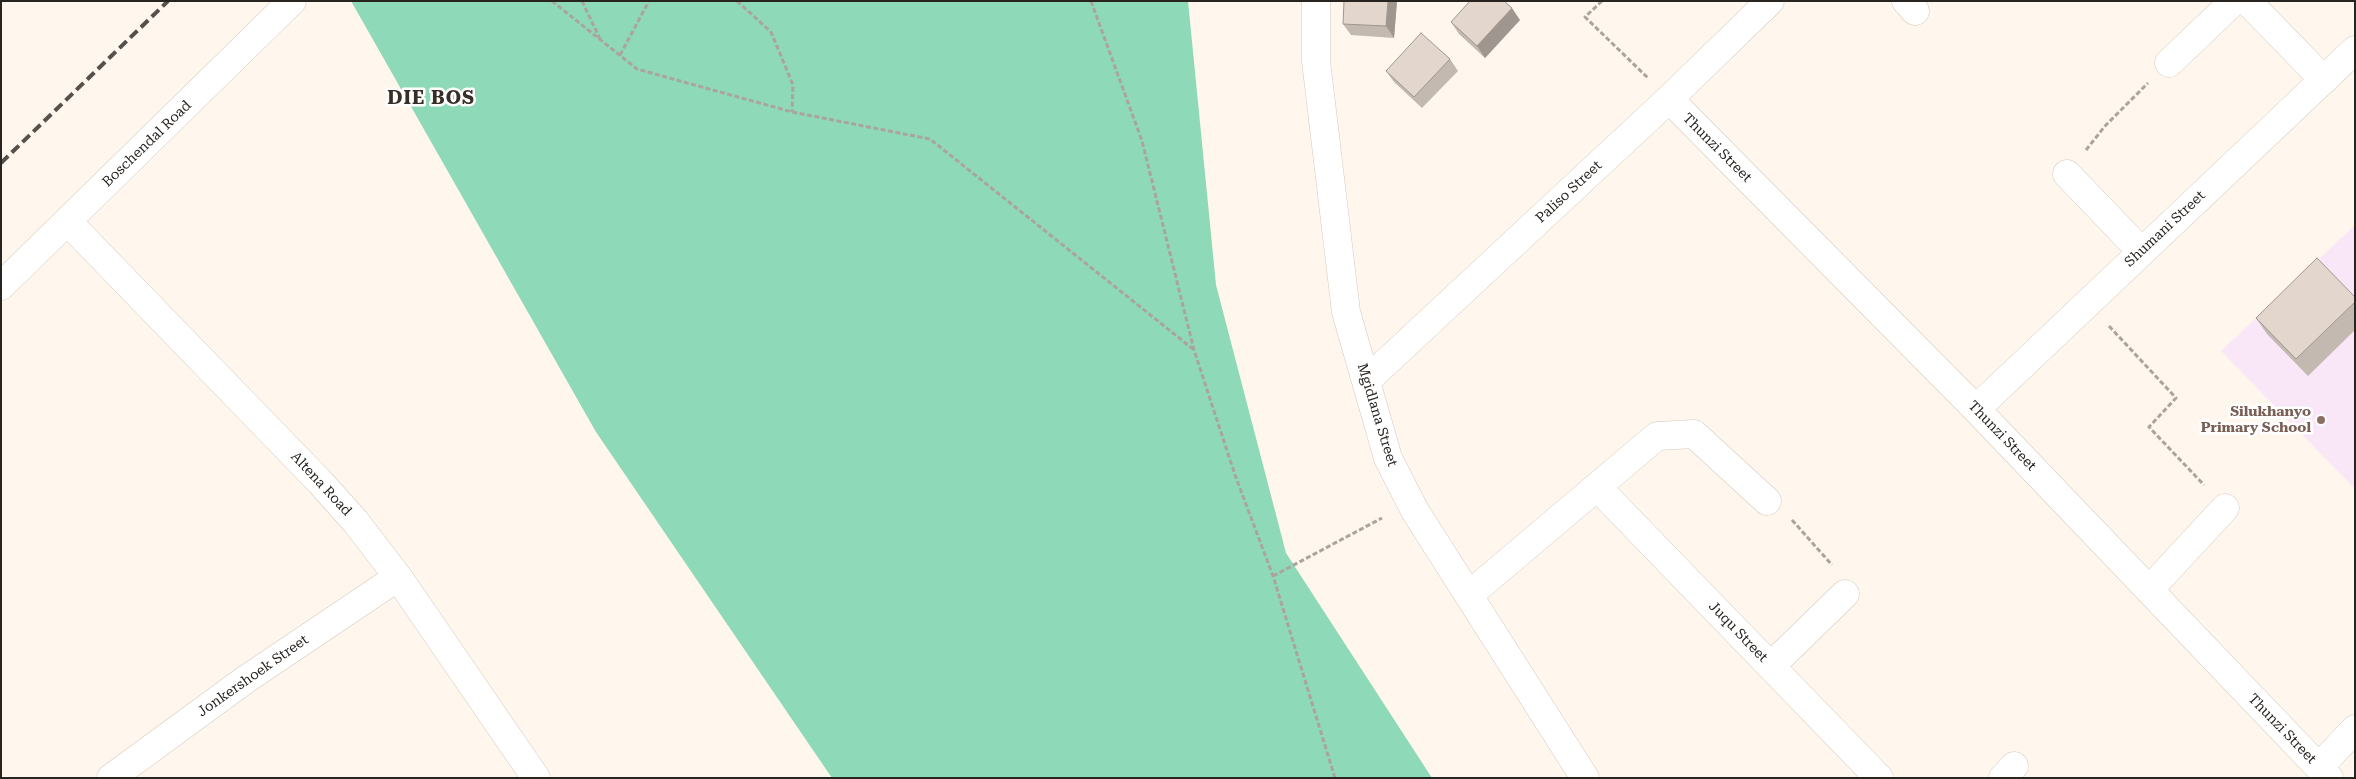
<!DOCTYPE html>
<style>
body{margin:0}
#map{position:relative;width:2356px;height:779px;overflow:hidden;background:#fff6ed;font-family:"Roboto Serif",serif}
canvas{display:block}
.frame{position:absolute;inset:0;border:2px solid #282420;pointer-events:none}
</style>
<div id="map">
<canvas width="2356" height="779"></canvas>
<div class="frame"></div>
</div>
<script>
const ctx = document.querySelector('canvas').getContext('2d');
ctx.lineJoin = 'round';
function paint(path, color) {
  ctx.fillStyle = color;
  ctx.fill(path, 'evenodd');
}
function toPath(rows) {
  const path = new Path2D();
  for (const r of rows) {
    path.moveTo(r[0], r[1]);
    for (let i = 2; i < r.length; i += 2) path.lineTo(r[i], r[i + 1]);
  }
  return path;
}
function strokePath(path, color, width, dash) {
  ctx.strokeStyle = color;
  ctx.lineWidth = width;
  ctx.lineCap = dash ? 'butt' : 'round';
  ctx.setLineDash(dash || []);
  ctx.stroke(path);
}
function label(font, color, halo, rows, align = 'center') {
  ctx.font = font + ' "Roboto Serif",serif';
  ctx.lineWidth = 5;
  ctx.setLineDash([]);
  ctx.textBaseline = 'middle';
  ctx.strokeStyle = halo;
  ctx.fillStyle = color;
  for (const [text, x, y, turn = 0] of rows) {
    ctx.save();
    ctx.translate(x, y);
    ctx.rotate((+turn || 0) * Math.PI / 180);
    ctx.textAlign = isNaN(turn) ? turn : align;
    if (halo) ctx.strokeText(text, 0, 0);
    ctx.fillText(text, 0, 0);
    ctx.restore();
  }
}
paint(toPath([
 [2355,225,2355,489,2221,351]
]), '#f9e7f8');
paint(toPath([
 [351,1,1188,1,1216,285,1286,553,1432,778,832,778,596,432]
]), '#8ed9b7');
const street = toPath([
 [1316,1,1316,61,1346,312,1388,458,1415,511,1585,778],
 [1906,1,1915,11],
 [2247,1,2324,80],
 [2169,63,2234,1],
 [1669,99,1976,409,2329,778],
 [2067,174,2141,251],
 [68,222,321,483,355,521,398,577,536,778],
 [1,286,292,1],
 [1366,381,1669,99,1770,1],
 [1976,409,2355,50],
 [1597,487,1879,778],
 [2149,590,2225,508],
 [1469,595,1657,436,1694,434,1767,501],
 [1771,666,1845,594],
 [2319,767,2355,729],
 [111,778,245,680,398,577],
 [2003,778,2014,766]
]);
strokePath(street, '#d4c9be', 29);
strokePath(toPath([
 [552,1,637,69,792,112,930,139,1193,349],
 [582,1,600,39],
 [737,1,771,32,793,85,792,112],
 [1091,1,1142,141,1194,350,1235,475,1273,576,1335,778],
 [1602,1,1585,17,1648,78],
 [620,55,649,1],
 [2086,150,2105,126,2148,83],
 [2109,326,2176,398,2149,427,2204,485],
 [1792,520,1832,565],
 [1273,576,1382,518]
]), '#aba49d', 3, [5, 2.5]);
strokePath(street, '#fff', 28);
strokePath(toPath([
 [1,163,168,1]
]), '#55504b', 4, [10, 5]);
paint(toPath([
 [1397,1,1394,38,1351,35,1343,24],
 [1520,20,1485,58,1459,34,1451,22],
 [1450,59,1458,71,1422,108,1394,82,1386,71],
 [2355,297,2355,330,2308,376,2267,334,2256,318]
]), '#c3b9b0');
paint(toPath([
 [1388,1,1397,1,1394,38,1386,26],
 [1512,8,1520,20,1485,58,1477,46]
]), '#9f9690');
const building = toPath([
 [1344,1,1388,1,1386,26,1343,24,1344,1],
 [1470,1,1504,1,1512,8,1477,46,1451,22,1470,1],
 [1421,33,1450,59,1414,97,1386,71,1421,33],
 [2317,258,2355,297,2355,302,2296,359,2256,318,2317,258]
]);
paint(building, '#e3d7cd');
strokePath(building, '#9f9690', 1);
for (const [x, y, r, color] of [
 [2321,420,5,"#8d6e63"]
]) {
  const dot = new Path2D();
  dot.arc(x, y, r, 0, 2 * Math.PI);
  ctx.fillStyle = color;
  ctx.fill(dot);
  strokePath(dot, '#fff', 2);
}
label('14px', '#282420', '#fff', [
 ["Boschendal Road",147,144,-44],
 ["Thunzi Street",1717,148,45],
 ["Paliso Street",1569,192,-43],
 ["Shumani Street",2165,229,-43],
 ["Mgidlana Street",1377,415,73],
 ["Thunzi Street",2002,436,46],
 ["Altena Road",321,484,47],
 ["Juqu Street",1738,632,46],
 ["Jonkershoek Street",253,676,-35],
 ["Thunzi Street",2282,729,46]
]);
label('bold 14px', '#785e54', '#fff', [
 ["Silukhanyo",2311,412],
 ["Primary School",2311,428]
], 'right');
ctx.letterSpacing = '1px';
label('bold 19px', '#372f27', '#fff', [
 ["DIE BOS",431,98]
]);
ctx.letterSpacing = '0px';
</script>
